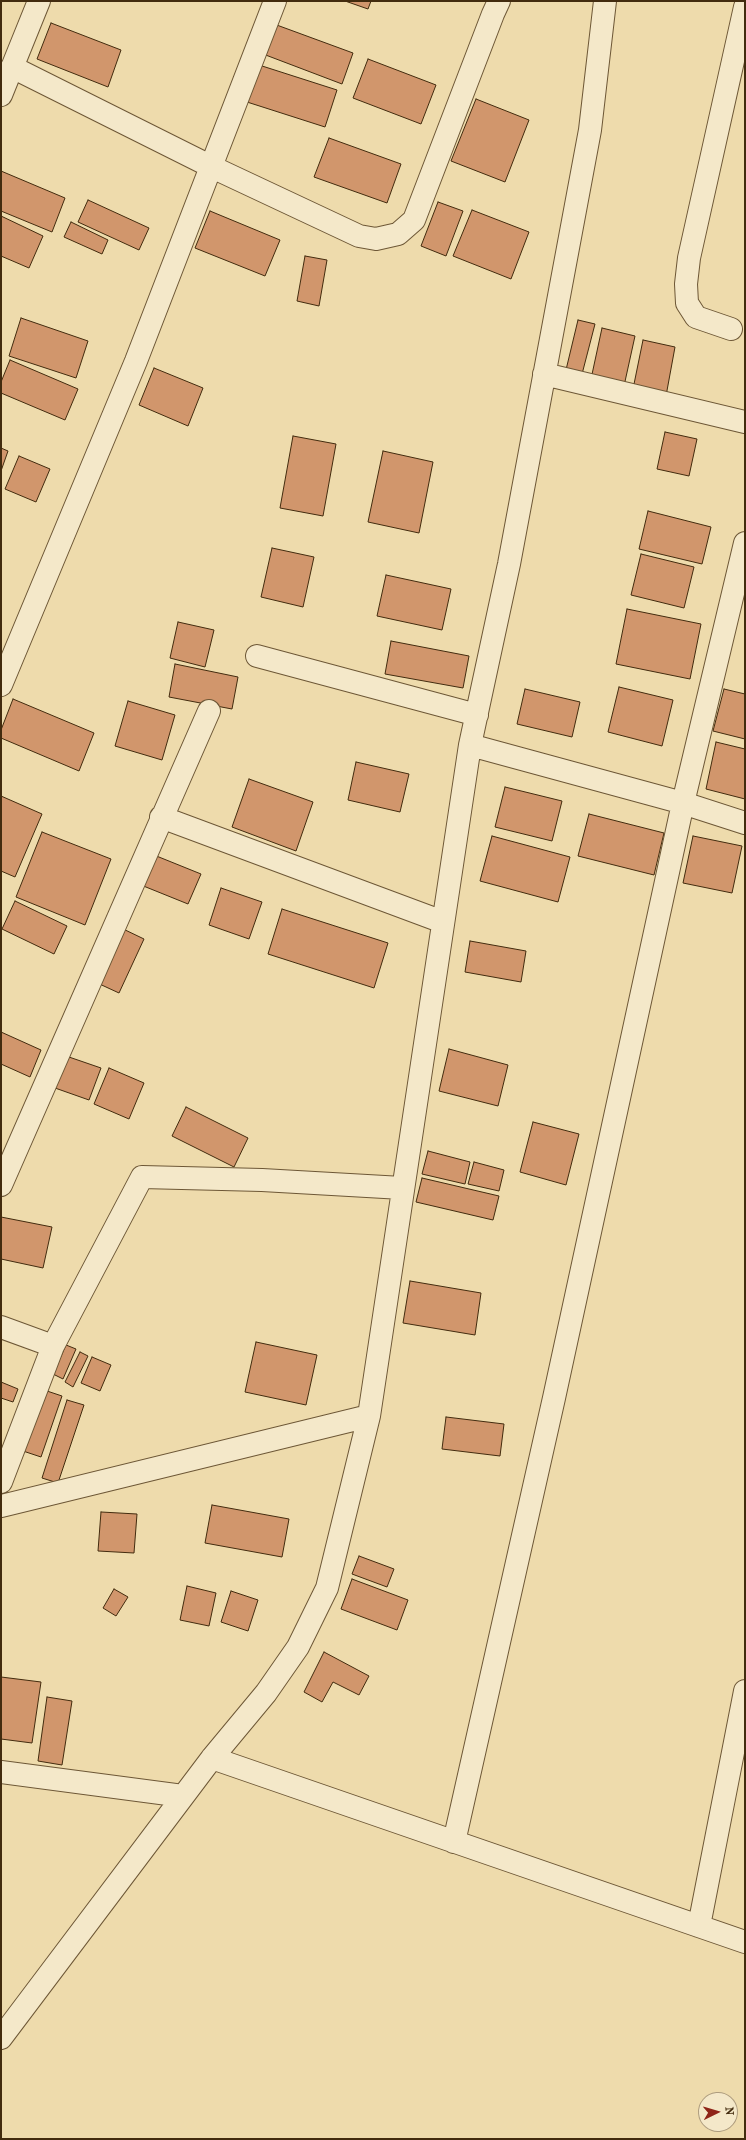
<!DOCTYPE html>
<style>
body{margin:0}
#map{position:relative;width:746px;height:2140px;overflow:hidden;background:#eedbac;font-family:"IM FELL French Canon",serif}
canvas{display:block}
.frame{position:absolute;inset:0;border:2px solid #422b0e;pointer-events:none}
.north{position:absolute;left:698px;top:2092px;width:40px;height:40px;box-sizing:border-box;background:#f4e8c9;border:1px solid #ad9c7e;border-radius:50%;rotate:85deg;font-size:11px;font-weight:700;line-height:16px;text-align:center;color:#422b0e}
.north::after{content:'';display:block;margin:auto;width:14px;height:18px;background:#8f2418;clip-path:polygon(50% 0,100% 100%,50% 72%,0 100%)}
</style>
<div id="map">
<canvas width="746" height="2140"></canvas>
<div class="frame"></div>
<div class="north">N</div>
</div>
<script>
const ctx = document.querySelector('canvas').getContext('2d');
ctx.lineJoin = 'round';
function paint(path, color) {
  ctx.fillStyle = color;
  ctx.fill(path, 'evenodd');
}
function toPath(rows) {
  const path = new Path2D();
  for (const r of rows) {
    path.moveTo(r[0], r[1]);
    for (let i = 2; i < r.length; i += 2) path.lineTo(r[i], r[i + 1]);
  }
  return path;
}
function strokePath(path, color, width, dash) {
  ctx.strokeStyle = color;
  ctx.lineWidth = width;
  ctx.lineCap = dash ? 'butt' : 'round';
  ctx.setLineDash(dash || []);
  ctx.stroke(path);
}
const building = toPath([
 [345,1,371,1,368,9,345,1],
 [51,23,121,50,108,87,37,59,51,23],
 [274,24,353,53,342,84,263,54,274,24],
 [368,59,436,85,421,124,353,98,368,59],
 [259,65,337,90,325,127,247,102,259,65],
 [476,99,529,120,505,182,451,161,476,99],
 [329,138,401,164,387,203,314,177,329,138],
 [1,171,65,198,52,232,1,211,1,171],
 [88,200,149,228,139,250,78,222,88,200],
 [438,202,463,211,446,256,421,246,438,202],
 [472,210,529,232,511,279,453,256,472,210],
 [210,211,280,240,265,276,195,248,210,211],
 [1,216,43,236,29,268,1,256,1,216],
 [71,222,108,240,102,254,64,237,71,222],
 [305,256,327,260,319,306,297,301,305,256],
 [21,318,88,341,76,378,9,356,21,318],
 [578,320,595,324,581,378,565,374,578,320],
 [602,328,635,336,624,386,591,379,602,328],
 [643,340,675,347,666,396,633,389,643,340],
 [10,360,78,389,65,420,1,393,1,382,10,360],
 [154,368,203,388,188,426,139,405,154,368],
 [665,432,697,439,689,476,657,469,665,432],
 [293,436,336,444,323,516,280,508,293,436],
 [1,448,8,451,1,471,1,448],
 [383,451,433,462,419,533,368,522,383,451],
 [19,456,50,469,36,502,5,489,19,456],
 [648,511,711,527,702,564,639,549,648,511],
 [272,548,314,557,303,607,261,597,272,548],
 [641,554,694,567,684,608,631,595,641,554],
 [386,575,451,589,442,630,377,616,386,575],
 [627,609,701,624,690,679,616,664,627,609],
 [178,622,214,630,205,667,170,658,178,622],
 [391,641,469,656,463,688,385,674,391,641],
 [175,664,238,677,232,709,169,697,175,664],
 [619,687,673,700,662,746,608,732,619,687],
 [525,689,580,702,572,737,517,724,525,689],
 [724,689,745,694,745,739,713,731,724,689],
 [13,699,94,733,79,771,1,738,1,730,13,699],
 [128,701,175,715,162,760,115,746,128,701],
 [716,742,745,749,745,799,706,789,716,742],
 [356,762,409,774,400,812,348,800,356,762],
 [249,779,313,802,296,851,232,827,249,779],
 [505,787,562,801,552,841,495,827,505,787],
 [1,796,42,814,15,877,1,871,1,796],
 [589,814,664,833,654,875,578,856,589,814],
 [42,832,111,859,85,925,16,897,42,832],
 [492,836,570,857,558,902,480,881,492,836],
 [693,836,742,846,732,893,683,883,693,836],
 [149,853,201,874,188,904,136,883,149,853],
 [221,888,262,902,249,939,209,925,221,888],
 [15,901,67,926,54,954,2,929,15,901],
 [282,909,388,943,374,988,268,954,282,909],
 [119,927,144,939,119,993,93,981,119,927],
 [470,941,526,951,521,982,465,972,470,941],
 [1,1032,41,1050,30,1077,1,1064,1,1032],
 [449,1049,508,1065,498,1106,439,1091,449,1049],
 [66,1056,101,1068,89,1100,55,1088,66,1056],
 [109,1068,144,1083,129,1119,94,1104,109,1068],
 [186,1107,248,1138,234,1167,172,1136,186,1107],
 [533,1122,579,1134,566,1185,520,1172,533,1122],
 [428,1151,470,1162,465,1184,422,1174,428,1151],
 [474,1162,504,1170,499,1191,468,1184,474,1162],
 [422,1178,499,1196,493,1220,416,1202,422,1178],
 [1,1217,52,1227,43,1268,1,1259,1,1217],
 [410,1281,481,1293,475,1335,403,1323,410,1281],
 [256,1342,317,1355,306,1405,245,1392,256,1342],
 [66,1345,76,1349,63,1379,53,1374,66,1345],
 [80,1352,88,1356,73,1387,65,1382,80,1352],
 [92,1357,111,1365,100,1391,81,1383,92,1357],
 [1,1382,18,1389,13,1402,1,1398,1,1382],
 [44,1390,62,1396,41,1457,23,1451,44,1390],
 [67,1400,84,1405,58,1483,42,1478,67,1400],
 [446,1417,504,1424,500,1456,442,1449,446,1417],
 [212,1505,289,1519,282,1557,205,1543,212,1505],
 [101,1512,137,1514,134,1553,98,1551,101,1512],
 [359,1556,394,1569,387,1587,352,1574,359,1556],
 [352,1579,408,1600,397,1630,341,1609,352,1579],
 [187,1586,216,1593,209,1626,180,1620,187,1586],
 [114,1589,128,1597,116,1616,103,1608,114,1589],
 [231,1591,258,1600,248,1631,221,1622,231,1591],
 [324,1652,369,1676,359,1695,333,1682,322,1702,304,1692,324,1652],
 [1,1677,41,1682,32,1743,1,1739,1,1677],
 [47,1697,72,1701,62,1765,38,1761,47,1697]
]);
paint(building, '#d1966c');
strokePath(building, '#422b0e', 1);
const minor = toPath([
 [12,67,212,167,359,236,376,239,398,234,414,220,493,14,499,1],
 [1,95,39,1],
 [731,329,696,317,687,303,686,284,689,258,745,7],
 [544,374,745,422],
 [745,543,683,803,745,823],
 [257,656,477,715],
 [1,685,136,361,275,1],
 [161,817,443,922],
 [1,1185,209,711],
 [1,1327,53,1346,1,1482],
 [53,1346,142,1177,262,1180,402,1188],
 [1,1506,369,1416,470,745,509,564,590,130,605,1],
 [212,1758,745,1942],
 [1,1772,183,1796],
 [454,1842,554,1398,683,803,470,745],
 [699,1926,745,1691],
 [1,2038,212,1758,266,1693,298,1647,327,1588,369,1416]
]);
strokePath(minor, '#6d5736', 24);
strokePath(minor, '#f4e8c9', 22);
</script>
